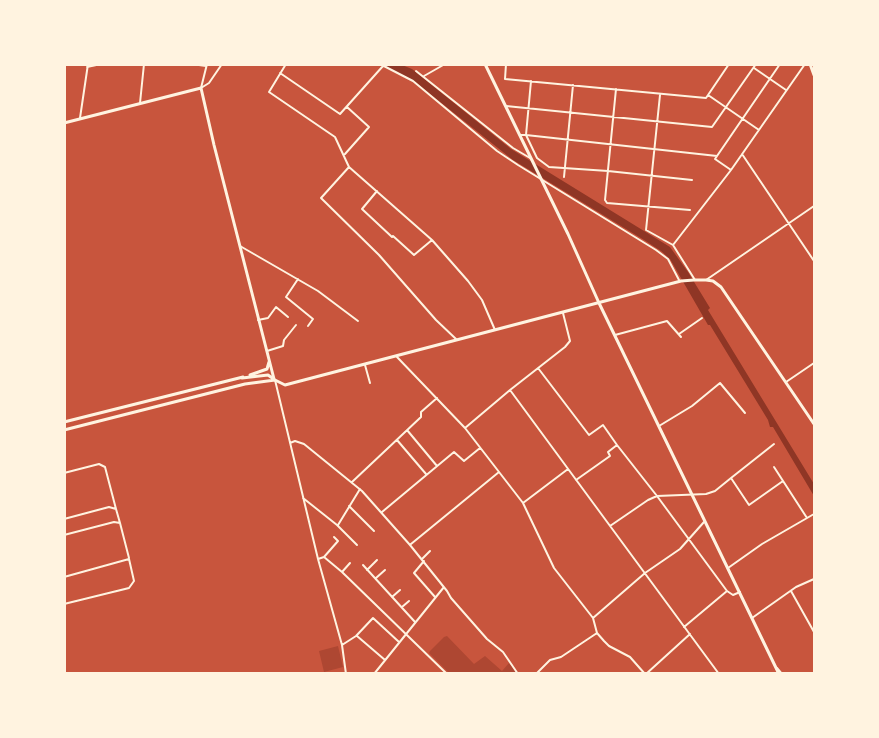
<!DOCTYPE html>
<style>
body{margin:0}
#map{position:relative;width:879px;height:738px;overflow:hidden;background:#c8553d;font-family:Inter,sans-serif}
canvas{display:block}
.frame{position:absolute;inset:0;border:66px solid #fff3e0;pointer-events:none}
</style>
<div id="map">
<canvas width="879" height="738"></canvas>
<div class="frame"></div>
</div>
<script>
const ctx = document.querySelector('canvas').getContext('2d');
ctx.lineJoin = 'round';
function paint(path, color) {
  ctx.fillStyle = color;
  ctx.fill(path, 'evenodd');
}
function toPath(rows) {
  const path = new Path2D();
  for (const r of rows) {
    path.moveTo(r[0], r[1]);
    for (let i = 2; i < r.length; i += 2) path.lineTo(r[i], r[i + 1]);
  }
  return path;
}
function strokePath(path, color, width, dash) {
  ctx.strokeStyle = color;
  ctx.lineWidth = width;
  ctx.lineCap = dash ? 'butt' : 'round';
  ctx.setLineDash(dash || []);
  ctx.stroke(path);
}
paint(toPath([
 [447,636,474,664,485,656,502,671,509,663,517,673,449,673,429,653,430,651,444,637],
 [338,646,343,667,324,672,319,651]
]), '#ae4732');
paint(toPath([
 [384,65,402,65,412,69,511,149,670,247,688,272,710,308,708,310,814,484,814,496,773,427,770,427,768,420,710,325,708,325,670,259,661,251,644,240,513,160,420,86]
]), '#8f3625');
strokePath(toPath([
 [192,64,206,66],
 [286,64,269,92,335,137,349,167,432,240,468,281,482,300,495,330],
 [380,64,413,81,497,151,518,165,656,250,668,259,679,280],
 [506,64,505,79,706,98,729,64],
 [87,67,101,64],
 [754,68,786,90],
 [416,71,513,148,530,158],
 [280,73,340,114,383,66],
 [424,76,445,64],
 [531,81,526,135,717,156,780,64],
 [201,88,209,83,222,64],
 [201,88,207,64],
 [616,89,605,200,607,203,690,210],
 [660,95,646,230,673,245,695,280],
 [708,95,759,130],
 [140,103,144,64],
 [506,106,712,127,756,64],
 [80,118,88,64],
 [520,135,526,135,537,158,549,167,608,171,692,180],
 [345,154,369,127,347,107],
 [742,154,814,261],
 [717,156,715,159,731,170],
 [349,167,321,198,379,255,436,320,456,339],
 [564,177,573,85],
 [377,191,362,209,392,237],
 [393,236,414,255,432,240],
 [673,245,731,170,805,64],
 [240,246,318,291,358,321],
 [298,279,286,297,313,319,308,326],
 [706,280,814,206],
 [258,320,268,318,276,307,288,317],
 [679,334,702,318],
 [615,335,667,321,681,337],
 [267,351,283,346,284,340,296,325],
 [397,357,465,428,523,503,554,568,593,618,597,633,604,641,609,646,630,657,645,674],
 [365,365,370,383],
 [538,368,589,435,603,425,617,445],
 [275,380,318,559,342,645,346,674],
 [786,382,814,363],
 [510,390,719,674],
 [659,426,692,406,720,383,745,413],
 [465,428,510,390,565,347,570,341,563,313],
 [407,430,437,466],
 [397,440,426,474],
 [290,443,295,441,304,444,362,491,410,545,447,591,451,598,487,639,503,652,518,674],
 [774,467,807,518],
 [64,473,99,464,105,467,116,509],
 [731,478,774,444],
 [576,480,610,456,608,452,617,445,657,496,727,591,733,595,740,592],
 [352,482,421,417,421,412,437,398],
 [303,498,337,525,357,545],
 [523,503,568,469],
 [349,506,374,531],
 [382,512,454,452,464,461,480,448],
 [64,519,109,507,116,509,120,523],
 [338,525,360,489],
 [610,526,648,500,657,496,706,494,715,491,731,478,749,505,783,481],
 [64,535,114,522,120,523,129,558],
 [411,544,499,472],
 [324,557,342,572,447,674],
 [318,559,324,557,338,541,334,537],
 [422,559,430,551],
 [424,561,414,573,435,597],
 [363,565,415,622],
 [728,568,762,544,814,514],
 [367,570,377,560],
 [342,572,350,563],
 [64,577,129,559,134,581,129,588,64,604],
 [376,578,385,570],
 [791,591,814,632],
 [392,597,400,590],
 [402,607,409,601],
 [593,618,645,573,680,549,704,522],
 [752,618,796,587,814,579],
 [684,627,727,591],
 [357,636,385,660],
 [342,645,356,636,373,618,399,642],
 [777,668,782,674],
 [374,674,444,587],
 [536,674,550,660,561,657,597,633],
 [646,674,690,634]
]), '#fff3e0', 2);
strokePath(toPath([
 [810,64,814,75],
 [64,123,201,88,214,145,274,379],
 [250,375,267,369,269,362],
 [242,378,268,375,275,380,285,385,681,281,694,280,706,280,713,281,721,287,814,424],
 [64,422,243,377],
 [64,430,245,384,275,380]
]), '#fff3e0', 3);
strokePath(toPath([
 [485,64,568,234,599,303,779,674]
]), '#fff3e0', 3);
</script>
